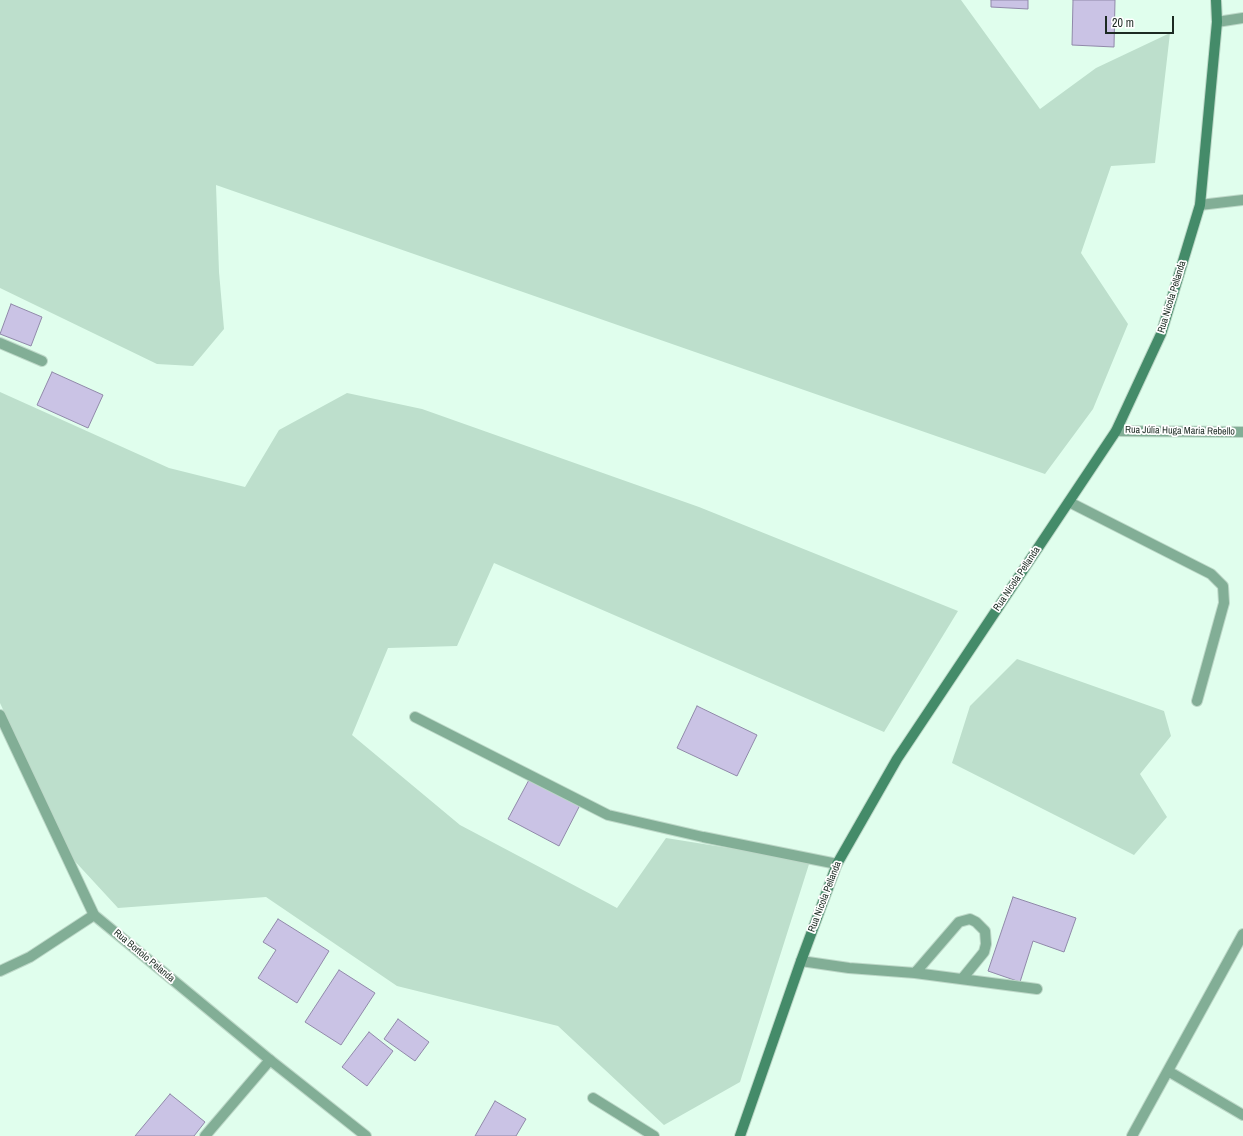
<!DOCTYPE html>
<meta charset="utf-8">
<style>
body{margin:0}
#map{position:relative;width:1243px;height:1136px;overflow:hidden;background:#e0feed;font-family:"Archivo Narrow",sans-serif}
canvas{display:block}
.scale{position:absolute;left:1105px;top:16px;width:69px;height:18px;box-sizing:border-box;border:2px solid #1c2a22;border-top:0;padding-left:5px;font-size:12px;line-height:14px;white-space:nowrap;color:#1c2a22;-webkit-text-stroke:3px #fff;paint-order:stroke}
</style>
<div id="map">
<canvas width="1243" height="1136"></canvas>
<div class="scale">20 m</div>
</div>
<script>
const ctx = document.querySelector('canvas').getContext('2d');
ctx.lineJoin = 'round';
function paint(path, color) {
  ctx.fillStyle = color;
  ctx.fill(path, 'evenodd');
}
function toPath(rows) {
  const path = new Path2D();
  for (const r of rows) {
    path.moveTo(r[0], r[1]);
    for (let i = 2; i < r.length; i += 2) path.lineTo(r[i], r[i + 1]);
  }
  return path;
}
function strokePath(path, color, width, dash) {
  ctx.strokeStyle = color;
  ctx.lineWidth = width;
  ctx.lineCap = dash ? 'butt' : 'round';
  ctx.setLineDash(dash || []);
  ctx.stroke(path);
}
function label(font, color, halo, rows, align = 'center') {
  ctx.font = font + ' "Archivo Narrow",sans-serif';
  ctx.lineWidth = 3.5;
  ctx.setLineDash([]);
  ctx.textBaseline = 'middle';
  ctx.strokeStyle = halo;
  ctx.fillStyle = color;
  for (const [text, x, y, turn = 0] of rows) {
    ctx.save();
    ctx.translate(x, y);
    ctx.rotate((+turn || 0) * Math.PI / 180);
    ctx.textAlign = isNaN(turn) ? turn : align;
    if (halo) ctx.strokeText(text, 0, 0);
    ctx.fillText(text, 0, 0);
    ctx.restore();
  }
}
paint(toPath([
 [0,0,961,0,1040,109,1096,68,1170,33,1155,163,1111,166,1081,253,1128,324,1093,409,1045,474,216,185,219,272,224,329,193,366,157,364,0,288],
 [0,392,169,468,245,487,279,430,347,393,422,409,699,507,958,611,884,732,494,563,457,646,388,648,352,735,460,825,617,908,666,838,810,861,740,1082,664,1125,558,1026,397,986,266,897,118,908,71,857,0,703],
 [1017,659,1164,711,1171,736,1140,774,1167,817,1134,855,952,763,970,706]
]), '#bddfcc');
const building = toPath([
 [991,0,1028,0,1028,9,991,7,991,0],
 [1073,0,1115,0,1114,47,1072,45,1073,0],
 [11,304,42,317,31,346,0,334,11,304],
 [52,372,103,395,88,428,37,405,52,372],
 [697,706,757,735,737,776,677,748,697,706],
 [530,778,580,805,559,846,508,819,530,778],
 [1013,897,1076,918,1064,952,1033,941,1020,982,988,971,1013,897],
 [278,919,329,951,297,1003,258,978,276,950,263,942,278,919],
 [339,970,375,993,341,1045,305,1022,339,970],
 [398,1019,429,1042,415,1061,384,1039,398,1019],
 [369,1032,393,1051,367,1086,342,1067,369,1032],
 [170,1094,205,1122,194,1136,135,1136,170,1094],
 [495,1101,526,1119,516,1136,475,1136,495,1101]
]);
paint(building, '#cac3e5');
strokePath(building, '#9089a9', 1);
const service = toPath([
 [1217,22,1243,18],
 [1069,502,1211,574,1223,586,1224,603,1197,701],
 [415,717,608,815,703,837,837,864],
 [801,961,849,968,915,973,1037,989],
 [915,973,959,922,970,919,976,922,985,931,986,944,984,952,962,979],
 [593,1098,654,1136],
 [205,1136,270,1060]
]);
const minor = toPath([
 [1200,205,1243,200],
 [0,343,42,361],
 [1116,431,1243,432],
 [0,971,30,957,94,915],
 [1168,1071,1243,1115],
 [1132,1136,1243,934]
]);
const tertiary = toPath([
 [0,715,94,915,270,1060,366,1136]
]);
const secondary = toPath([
 [740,1136,801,961,837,864,897,759,1116,431,1161,334,1200,205,1217,22,1216,0]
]);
strokePath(service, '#bdd8c8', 12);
strokePath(minor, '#bdd8c8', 12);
strokePath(tertiary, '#bdd8c8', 12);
strokePath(secondary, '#bdd8c8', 12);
strokePath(service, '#82ae96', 10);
strokePath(minor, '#82ae96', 10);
strokePath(tertiary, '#82ae96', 10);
strokePath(secondary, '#448b69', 10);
label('10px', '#1c2a22', '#fff', [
 ["Rua Nicola Pellanda",1172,297,-73],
 ["Rua Júlia Huga Maria Rebello",1180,431,1],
 ["Rua Nicola Pellanda",1017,579,-56],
 ["Rua Nicola Pellanda",825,897,-69],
 ["Rua Bortolo Pelanda",144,956,40]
]);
</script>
